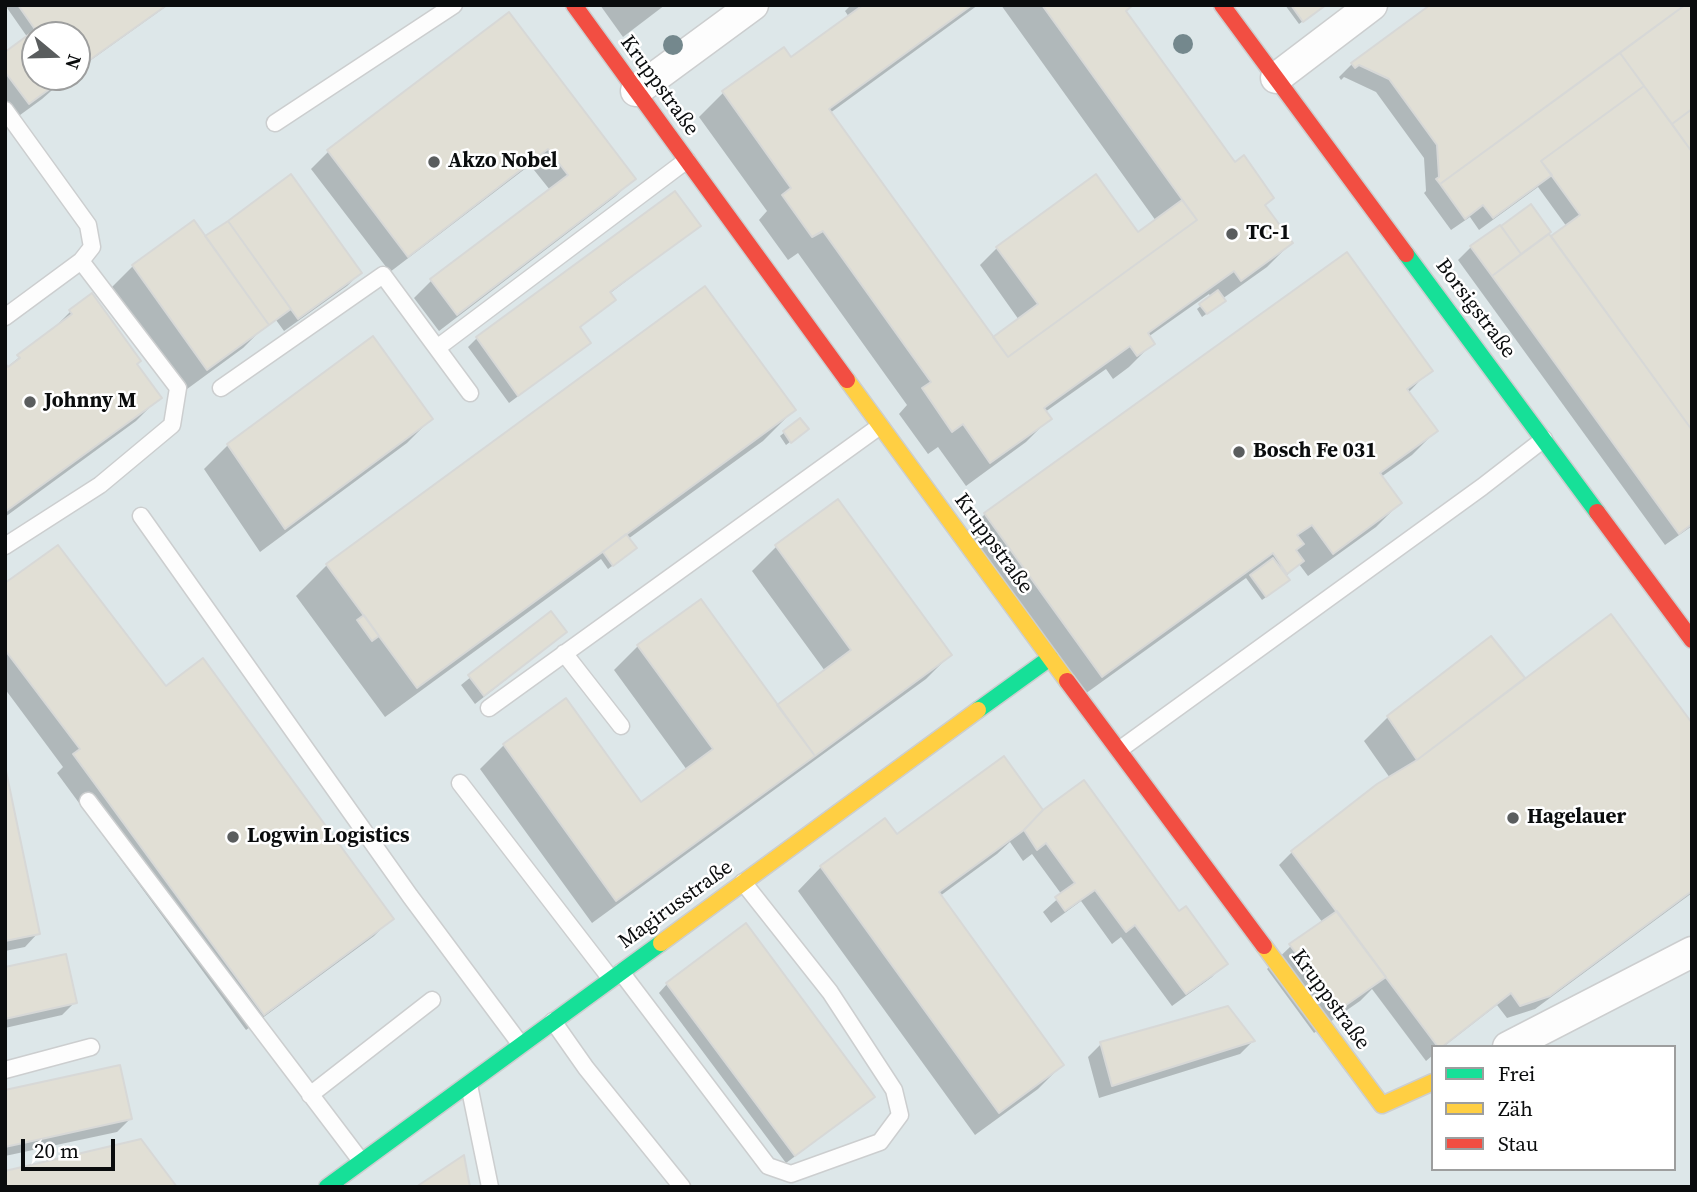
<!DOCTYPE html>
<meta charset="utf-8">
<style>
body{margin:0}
#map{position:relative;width:1697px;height:1192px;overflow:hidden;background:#f0f3f4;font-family:"Source Serif 4",serif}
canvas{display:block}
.frame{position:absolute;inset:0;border:7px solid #0a0c0d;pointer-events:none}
.legend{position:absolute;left:1431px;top:1045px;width:245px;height:126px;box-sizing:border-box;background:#fff;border:2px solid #9d9e9e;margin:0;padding:9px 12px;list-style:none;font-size:21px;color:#0a0c0d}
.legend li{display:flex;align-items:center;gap:14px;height:35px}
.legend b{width:35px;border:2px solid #9d9e9e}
.north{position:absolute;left:21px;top:21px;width:70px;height:70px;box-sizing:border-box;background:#fff;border:2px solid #9d9e9e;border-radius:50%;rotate:109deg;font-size:19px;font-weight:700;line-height:28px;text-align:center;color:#0a0c0d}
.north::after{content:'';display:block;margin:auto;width:24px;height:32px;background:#5a5d5e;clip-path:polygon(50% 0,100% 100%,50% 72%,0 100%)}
.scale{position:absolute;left:21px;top:1139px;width:94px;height:32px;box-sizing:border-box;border:4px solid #0a0c0d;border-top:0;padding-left:9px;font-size:21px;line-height:24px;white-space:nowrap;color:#0a0c0d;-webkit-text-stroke:5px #fff;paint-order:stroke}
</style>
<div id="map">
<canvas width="1697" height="1192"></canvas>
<div class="frame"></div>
<ul class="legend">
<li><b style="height:9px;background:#16e098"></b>Frei</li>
<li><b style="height:9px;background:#ffcf43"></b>Zäh</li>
<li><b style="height:9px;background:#f24e42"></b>Stau</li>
</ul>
<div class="north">N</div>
<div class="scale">20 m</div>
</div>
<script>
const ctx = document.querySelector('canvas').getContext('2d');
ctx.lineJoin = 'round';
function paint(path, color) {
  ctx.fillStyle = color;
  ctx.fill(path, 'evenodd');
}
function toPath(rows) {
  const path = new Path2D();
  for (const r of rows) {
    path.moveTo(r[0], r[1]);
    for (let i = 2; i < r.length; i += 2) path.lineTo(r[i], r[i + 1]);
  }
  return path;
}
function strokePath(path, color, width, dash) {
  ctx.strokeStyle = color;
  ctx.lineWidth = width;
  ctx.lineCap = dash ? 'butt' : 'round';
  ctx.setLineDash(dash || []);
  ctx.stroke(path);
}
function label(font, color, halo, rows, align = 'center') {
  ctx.font = font + ' "Source Serif 4",serif';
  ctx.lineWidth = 5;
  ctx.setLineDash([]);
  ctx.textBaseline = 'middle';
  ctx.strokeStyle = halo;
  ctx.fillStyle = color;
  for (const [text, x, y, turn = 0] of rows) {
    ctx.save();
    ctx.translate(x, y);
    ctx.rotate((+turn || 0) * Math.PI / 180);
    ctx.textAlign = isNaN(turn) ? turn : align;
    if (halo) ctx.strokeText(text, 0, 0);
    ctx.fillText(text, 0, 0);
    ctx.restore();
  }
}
paint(toPath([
 [5,5,1692,5,1692,1187,5,1187],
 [35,35,77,35,77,77,35,77],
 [1433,1047,1674,1047,1674,1169,1433,1169]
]), '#dde7e9');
paint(toPath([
 [5,5,168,5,77,70,77,35,35,35,35,77,67,77,42,99,5,126,5,54,28,38],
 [600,5,665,5,623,37],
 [851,5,978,5,830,113,993,339,1019,320,980,265,997,248,1137,234,1156,221,1001,5,1131,5,1124,11,1291,243,1267,267,1222,299,1220,304,1202,317,1197,309,1211,297,1209,294,1148,337,1153,343,1129,367,1113,379,1106,369,1045,412,1050,418,1026,442,966,486,938,447,928,454,899,414,907,405,798,253,788,260,759,220,767,211,699,117,723,93,784,49,791,59,849,17,845,11],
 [1285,5,1325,5,1299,24],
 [1433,5,1692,5,1692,526,1665,545,1458,260,1471,247,1531,207,1550,239,1567,227,1538,187,1479,230,1470,217,1451,230,1424,193,1426,191,1424,158,1376,92,1344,77,1341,80,1339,77,1352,64],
 [508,14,633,179,616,196,439,331,414,298,431,281,550,190,530,165,390,272,311,169,328,152],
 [675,193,699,226,609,294,614,300,578,329,589,343,509,403,468,347,477,338],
 [193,222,205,239,360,273,347,286,284,331,276,320,258,333,243,348,183,392,109,290,133,266],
 [92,296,135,364,160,397,136,421,5,517,5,366,6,368,46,336,70,312],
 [1430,370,1408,393,1436,431,1412,455,1381,477,1400,503,1376,527,1308,576,1299,564,1285,577,1284,584,1262,600,1246,578,1078,699,962,538,985,514],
 [794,410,763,441,628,539,631,552,608,569,601,559,385,717,296,596,327,565],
 [431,419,407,443,260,552,204,469,228,445],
 [800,420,803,432,786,445,780,436],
 [776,547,950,655,926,679,592,923,480,769,504,745,565,701,641,804,687,770,614,670,638,646,777,707,825,671,752,571],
 [5,585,165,688,391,919,374,936,246,1030,57,773,63,767,5,689],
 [550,613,556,640,475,704,461,685],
 [1514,686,1692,726,1692,893,1535,1009,1507,1018,1497,1005,1443,1047,1433,1047,1433,1055,1426,1061,1372,989,1360,1001,1314,1033,1267,969,1291,946,1323,923,1279,865,1292,852,1390,778,1364,741,1388,717],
 [5,775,38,933,25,947,5,951],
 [1042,812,1179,913,1225,963,1212,977,1172,1006,1121,937,1112,944,1081,901,1051,923,1043,912,1062,895,1032,854,1023,861,1010,842,997,854,940,896,1062,1065,1038,1089,975,1135,798,891,821,867,896,837],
 [5,969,75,1002,62,1015,5,1028],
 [667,984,864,1105,786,1163,659,993],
 [1253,1041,1240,1054,1099,1098,1088,1057,1101,1044],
 [5,1092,130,1119,117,1132,5,1156]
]), '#0003');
const building = toPath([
 [18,5,167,5,77,69,77,35,39,35,18,5],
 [863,5,972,5,829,109,1008,357,1197,220,1042,5,1133,5,1126,11,1235,162,1244,155,1274,198,1265,205,1293,243,1241,281,1234,271,1148,333,1155,344,1137,356,1130,346,1044,408,1052,419,990,463,963,424,952,432,922,388,931,382,823,231,812,237,782,195,791,188,722,91,784,47,791,57,863,5],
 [1291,5,1326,5,1303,22,1291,5],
 [1430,5,1685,5,1440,184,1436,179,1439,177,1437,145,1389,79,1359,65,1355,68,1351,63,1430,5],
 [1685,5,1692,5,1692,109,1672,124,1620,53,1685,5],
 [509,12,636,179,457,315,430,279,568,175,548,149,408,257,327,150,509,12],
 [35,30,39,35,35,35,35,77,66,77,29,104,5,72,5,52,35,30],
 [1620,53,1644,86,1541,161,1552,175,1493,218,1483,205,1465,219,1440,184,1620,53],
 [1644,86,1692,152,1692,430,1551,236,1580,215,1541,161,1644,86],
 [1692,109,1692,152,1672,124,1692,109],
 [291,174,362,273,298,319,228,221,291,174],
 [1096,174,1138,232,1182,200,1197,220,1008,357,993,337,1038,304,996,247,1096,174],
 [675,191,701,226,610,292,616,300,580,327,591,343,518,396,476,337,675,191],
 [1531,204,1551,232,1521,254,1501,226,1531,204],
 [194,220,269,325,207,370,132,265,194,220],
 [228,221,291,309,269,325,205,236,228,221],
 [1500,225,1521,254,1492,276,1470,246,1500,225],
 [1549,234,1692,430,1692,524,1679,534,1492,276,1549,234],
 [1347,252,1433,371,1407,389,1438,431,1380,473,1402,503,1333,554,1312,525,1297,535,1304,544,1296,550,1304,561,1287,574,1273,553,1102,677,984,513,1347,252],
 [705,286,796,410,417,688,326,564,705,286],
 [1218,290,1226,301,1207,314,1199,304,1218,290],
 [92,293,141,361,137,364,162,398,5,512,5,363,8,367,20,358,17,355,72,314,69,310,92,293],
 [373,336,433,419,285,529,227,444,373,336],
 [800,418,809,429,791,443,783,431,800,418],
 [838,499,952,655,815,756,777,705,851,650,775,545,838,499],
 [626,534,637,548,613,566,603,552,626,534],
 [58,545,166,686,203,658,394,919,264,1015,73,754,80,749,5,650,5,583,58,545],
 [1273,558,1290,580,1266,597,1250,575,1273,558],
 [701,599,815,756,616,901,503,744,566,698,641,802,713,749,637,645,701,599],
 [551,611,567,632,484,696,468,675,551,611],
 [1611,614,1692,723,1692,891,1550,996,1520,1006,1511,993,1442,1047,1438,1047,1291,851,1377,784,1417,760,1611,614],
 [364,615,379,636,372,641,357,620,364,615],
 [1491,636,1525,678,1417,760,1387,716,1491,636],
 [1004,756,1043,810,1024,830,939,892,1064,1065,999,1113,820,866,885,818,897,834,1004,756],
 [5,766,40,934,5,941,5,766],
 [1084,780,1179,911,1186,906,1228,964,1186,994,1135,925,1126,932,1095,890,1065,911,1055,897,1075,883,1046,843,1037,850,1024,830,1043,810,1084,780],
 [1337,911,1386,977,1339,1010,1289,944,1337,911],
 [746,923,875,1097,795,1156,666,983,746,923],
 [66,954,77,1003,5,1019,5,967,66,954],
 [1228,1006,1255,1041,1112,1086,1100,1042,1228,1006],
 [120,1065,132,1119,5,1147,5,1090,120,1065],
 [141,1139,177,1187,5,1187,5,1171,141,1139],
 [464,1155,470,1187,416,1187,464,1155]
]);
paint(building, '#e1dfd5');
strokePath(building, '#d7d8d7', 2);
const lane = toPath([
 [5,110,88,225,92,247,81,261,5,317],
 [275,123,454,5],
 [437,348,687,160],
 [221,388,383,275,470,393],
 [141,516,410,896,521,1045],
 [5,546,100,485,172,425,178,388,81,261],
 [564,653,621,726],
 [489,708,880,426],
 [1119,750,1482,487,1544,439],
 [460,783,611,979],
 [88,801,361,1161],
 [621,972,768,1166,791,1174,880,1142,900,1115,894,1090,830,992,743,882],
 [553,1021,586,1068,682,1187],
 [5,1070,91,1047],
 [469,1085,490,1187],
 [310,1095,432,1000]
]);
const street = toPath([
 [1276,78,1372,5],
 [636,91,753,5],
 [1508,1047,1692,952]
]);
const fast = toPath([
 [1406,254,1597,512],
 [978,710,1050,658],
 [327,1187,661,943]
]);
const slow = toPath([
 [847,380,1067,681],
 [661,943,978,710],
 [1264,946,1382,1105,1433,1082]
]);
const jam = toPath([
 [574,5,847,380],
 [1222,5,1406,254],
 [1597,512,1692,640],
 [1067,681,1264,946]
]);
strokePath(lane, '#cccecf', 19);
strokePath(street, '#cccecf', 33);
strokePath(fast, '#cccecf', 19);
strokePath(slow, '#cccecf', 19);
strokePath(jam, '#cccecf', 19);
strokePath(lane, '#fdfdfd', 16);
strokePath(street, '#fdfdfd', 30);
strokePath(fast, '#16e098', 16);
strokePath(slow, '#ffcf43', 16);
strokePath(jam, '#f24e42', 16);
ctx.fillStyle = '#74888d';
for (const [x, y] of [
 [1183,44],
 [673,45]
]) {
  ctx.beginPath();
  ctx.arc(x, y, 10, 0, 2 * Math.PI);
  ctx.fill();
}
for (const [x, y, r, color] of [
 [434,162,7,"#5a5d5e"],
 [1232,234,7,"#5a5d5e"],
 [30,402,7,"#5a5d5e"],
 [1239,452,7,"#5a5d5e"],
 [1513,818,7,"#5a5d5e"],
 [233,837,7,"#5a5d5e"]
]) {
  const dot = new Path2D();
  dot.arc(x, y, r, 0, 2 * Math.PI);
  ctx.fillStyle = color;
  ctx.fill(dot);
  strokePath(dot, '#fff', 2.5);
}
label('21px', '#0a0c0d', '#fff', [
 ["Kruppstraße",659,86,54],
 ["Borsigstraße",1475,309,53],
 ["Kruppstraße",993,544,54],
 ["Magirusstraße",676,905,-36],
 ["Kruppstraße",1330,1000,54]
]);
label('bold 21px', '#0a0c0d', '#fff', [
 ["Akzo Nobel",448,162],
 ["TC-1",1246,234],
 ["Johnny M",44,402],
 ["Bosch Fe 031",1253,452],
 ["Hagelauer",1527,818],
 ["Logwin Logistics",247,837]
], 'left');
</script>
